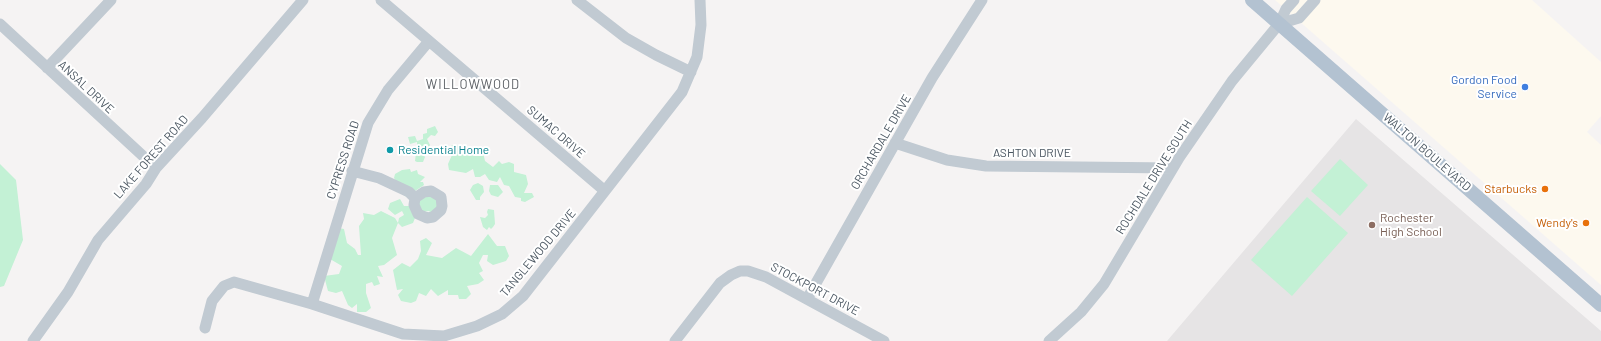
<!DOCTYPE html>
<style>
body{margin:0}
canvas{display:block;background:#f5f3f3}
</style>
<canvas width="1601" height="341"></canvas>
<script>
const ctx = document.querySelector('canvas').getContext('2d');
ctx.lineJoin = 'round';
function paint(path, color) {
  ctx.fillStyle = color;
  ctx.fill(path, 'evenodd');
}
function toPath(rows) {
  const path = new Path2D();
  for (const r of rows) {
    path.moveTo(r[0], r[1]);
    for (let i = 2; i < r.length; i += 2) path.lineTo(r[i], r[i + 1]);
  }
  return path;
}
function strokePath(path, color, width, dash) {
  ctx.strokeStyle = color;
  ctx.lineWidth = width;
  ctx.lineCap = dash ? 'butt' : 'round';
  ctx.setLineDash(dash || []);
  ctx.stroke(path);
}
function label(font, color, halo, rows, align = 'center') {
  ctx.font = font + ' Barlow,sans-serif';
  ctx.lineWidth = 4;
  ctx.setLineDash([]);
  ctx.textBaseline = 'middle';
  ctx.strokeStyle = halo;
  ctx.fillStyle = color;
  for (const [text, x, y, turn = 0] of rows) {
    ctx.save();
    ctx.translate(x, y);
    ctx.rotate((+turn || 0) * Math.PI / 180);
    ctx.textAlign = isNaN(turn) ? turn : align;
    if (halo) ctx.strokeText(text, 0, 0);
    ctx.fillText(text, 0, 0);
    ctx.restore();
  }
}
paint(toPath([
 [1275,0,1532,0,1601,62,1601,116,1587,132,1601,145,1601,285]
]), '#fdf9ef');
paint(toPath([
 [1356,119,1601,331,1601,341,1167,341]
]), '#e6e4e5');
paint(toPath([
 [435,126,438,132,435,136,431,135,427,139,430,145,428,150,423,154,425,157,423,162,417,162,415,161,416,153,419,153,417,151,417,142,410,144,408,137,415,136,417,141,423,139,423,134,427,133,427,129],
 [452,145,466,147,472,151,475,148,483,152,485,161,493,167,499,161,502,164,509,162,514,164,514,172,526,175,528,184,524,193,532,193,534,197,525,202,521,201,521,198,515,197,509,186,504,185,500,177,497,182,489,180,485,174,480,177,475,177,473,169,466,173,449,170,448,164,452,155,449,151],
 [1340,159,1368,185,1340,216,1311,191],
 [0,164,16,180,23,240,4,286,0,287],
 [410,169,411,172,417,170,418,174,425,177,420,182,423,182,424,185,406,197,394,178,395,174,402,170],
 [478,183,483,186,484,192,480,197,480,200,476,200,470,190,473,185],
 [490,185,498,185,503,192,498,197,491,195,489,191],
 [424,196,437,196,439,208,431,213,429,211,423,212,416,202],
 [1307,197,1348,233,1292,296,1251,260],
 [400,199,404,206,412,206,415,218,413,223,402,227,398,223,392,238,397,255,384,265,378,266,383,277,377,276,380,284,374,286,372,282,366,284,366,293,371,308,366,312,357,312,357,304,352,308,348,305,342,291,336,293,328,291,324,276,339,274,342,266,330,259,339,228,344,229,347,243,355,249,358,255,361,255,359,226,364,219,363,213,374,215,381,211,395,218,398,223,399,218,404,215,402,211,395,215,388,209,390,203],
 [488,209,494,210,495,224,493,227,491,229,489,227,487,230,483,227,480,217,485,218,488,215,487,212],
 [488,234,497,246,505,246,509,256,506,261,493,265,487,261,488,255,483,255,479,263,483,271,479,273,484,280,478,284,467,286,471,294,466,299,459,299,458,295,448,295,448,290,438,296,431,289,426,296,419,293,416,301,411,303,401,301,398,295,403,289,397,290,393,270,402,263,410,267,418,259,421,251,420,241,426,238,432,243,426,255,442,258,456,248,471,256]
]), '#c3f1d5');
strokePath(toPath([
 [381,0,605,191],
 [577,0,626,38,656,55,691,72],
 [0,24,156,168],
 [1279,24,1299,18,1315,0],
 [47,68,111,0],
 [895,143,947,160,986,166,1173,168],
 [352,171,379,178,409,192,415,198,424,192,431,191,441,197,442,206,441,210,433,217,427,218,418,214,414,205,415,198],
 [807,299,932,78,982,0],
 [312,304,368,123,388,90,429,41],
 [205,328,212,301,224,286,234,282,312,304,403,334,444,336,477,326,502,314,523,296,682,92,697,57,701,25,700,0],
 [33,341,68,292,98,240,146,184,156,168,202,118,303,0],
 [675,341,720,283,731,275,740,271,748,271,766,277,884,341],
 [1049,341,1081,312,1104,284,1179,158,1232,81,1279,24,1286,9,1294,0]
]), '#c1cad2', 11);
strokePath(toPath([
 [1252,0,1601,305]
]), '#b3c2d1', 14);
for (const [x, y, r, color] of [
 [1525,87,4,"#3f7fe0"],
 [390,150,4,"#0f9aa8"],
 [1545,189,4,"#e8710a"],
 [1586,223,4,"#e8710a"],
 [1372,225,4,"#8d6e63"]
]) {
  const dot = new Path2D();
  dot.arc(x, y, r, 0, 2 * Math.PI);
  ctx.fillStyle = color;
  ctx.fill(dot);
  strokePath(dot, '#fff', 1.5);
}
label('12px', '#366cbe', '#fff', [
 ["Gordon Food",1517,80],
 ["Service",1517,94]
], 'right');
label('12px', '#4a5661', '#fff', [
 ["ANSAL DRIVE",86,87,43],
 ["SUMAC DRIVE",556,132,41],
 ["ORCHARDALE DRIVE",881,142,-60],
 ["WALTON BOULEVARD",1427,152,41],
 ["ASHTON DRIVE",1032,153],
 ["LAKE FOREST ROAD",151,157,-49],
 ["CYPRESS ROAD",343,160,-72],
 ["ROCHDALE DRIVE SOUTH",1154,177,-58],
 ["TANGLEWOOD DRIVE",538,253,-50],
 ["STOCKPORT DRIVE",815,289,28]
]);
label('12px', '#0d838f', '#fff', [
 ["Residential Home",398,150]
], 'left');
label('12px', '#c56008', '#fff', [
 ["Starbucks",1537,189],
 ["Wendy's",1578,223]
], 'right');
label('12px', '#785e54', '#fff', [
 ["Rochester",1380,218],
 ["High School",1380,232]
], 'left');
ctx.letterSpacing = '1px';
label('13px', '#5f6368', '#fff', [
 ["WILLOWWOOD",473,85]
]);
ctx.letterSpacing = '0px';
</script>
